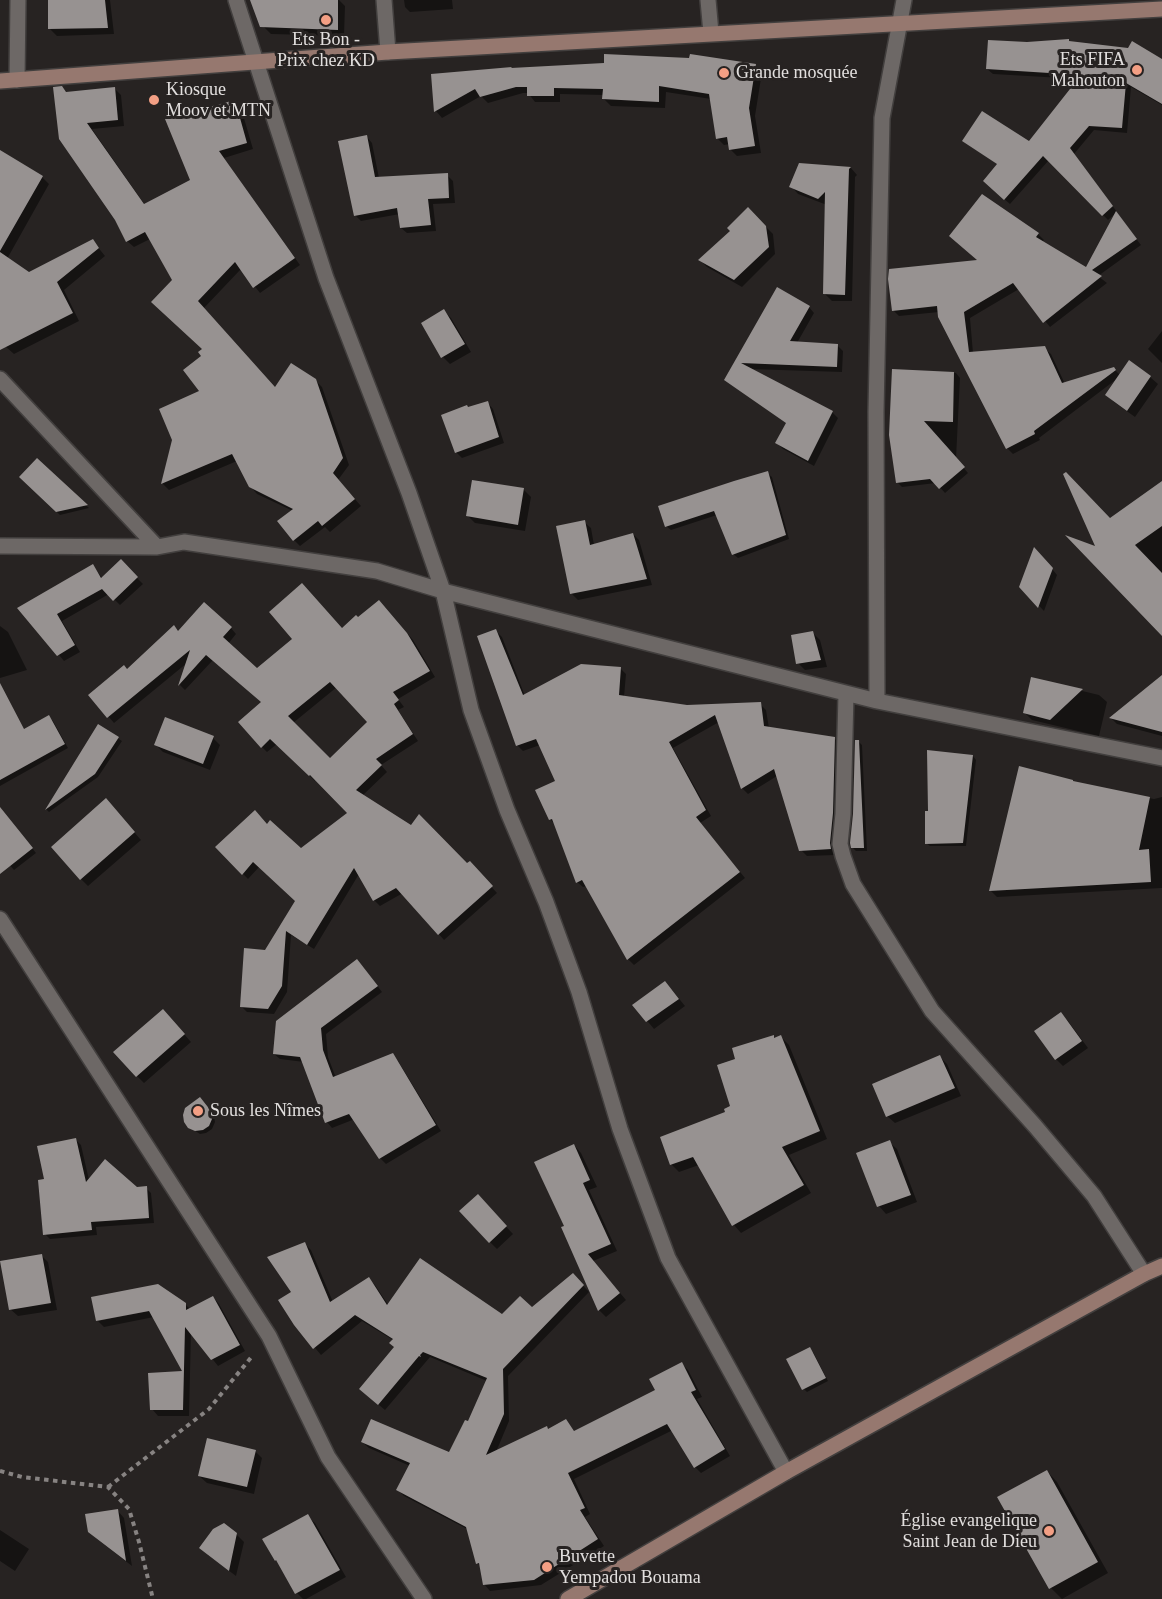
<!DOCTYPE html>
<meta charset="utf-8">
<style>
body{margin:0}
canvas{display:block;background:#272322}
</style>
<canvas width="1162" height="1599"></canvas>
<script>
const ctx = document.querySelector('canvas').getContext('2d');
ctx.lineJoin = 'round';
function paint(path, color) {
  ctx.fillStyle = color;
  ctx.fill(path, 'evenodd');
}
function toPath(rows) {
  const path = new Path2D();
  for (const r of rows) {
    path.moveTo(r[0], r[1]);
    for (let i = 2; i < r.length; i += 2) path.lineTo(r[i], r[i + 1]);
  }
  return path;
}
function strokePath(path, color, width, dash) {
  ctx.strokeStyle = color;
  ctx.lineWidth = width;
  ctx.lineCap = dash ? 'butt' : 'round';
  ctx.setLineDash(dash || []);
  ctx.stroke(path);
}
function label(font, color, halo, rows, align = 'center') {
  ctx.font = font + ' "Times New Roman",serif';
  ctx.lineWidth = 6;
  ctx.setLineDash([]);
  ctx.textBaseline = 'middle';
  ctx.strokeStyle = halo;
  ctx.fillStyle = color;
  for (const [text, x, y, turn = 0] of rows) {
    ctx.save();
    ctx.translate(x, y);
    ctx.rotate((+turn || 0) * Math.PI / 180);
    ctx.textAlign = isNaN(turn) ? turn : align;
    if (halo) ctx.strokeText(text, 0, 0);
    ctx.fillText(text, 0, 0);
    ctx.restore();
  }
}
paint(toPath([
 [64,0,110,0,114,34,57,36,50,29],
 [281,0,339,0,345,6,344,36,271,34,264,27],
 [404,0,452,0,453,9,410,12,405,7],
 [1071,43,1162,60,1162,105,1131,87,1127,133,1094,130,1074,154,1117,212,1108,220,1049,160,1010,204,990,187,999,165,970,146,964,141,1029,143,1079,79,993,74,987,69],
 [755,65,762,72,755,116,761,153,737,156,730,149,730,144,724,145,717,138,711,99,666,92,665,108,611,106,604,99,604,95,560,94,560,102,535,102,528,93,523,93,488,103,481,96,442,118,436,111,432,76],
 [114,88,121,95,124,126,92,129,145,205,192,181,235,101,241,108,253,149,224,158,300,265,260,293,241,269,204,308,275,389,315,380,322,387,349,465,338,480,361,506,330,532,325,527,300,546,294,540,293,511,257,494,250,486,237,461,169,490,163,484,174,439,202,391,204,350,174,280,150,239,134,247,127,241,67,94],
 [367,137,372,143,379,178,447,175,453,181,455,203,433,204,436,231,407,233,401,228,400,214,361,221,355,215],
 [0,152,42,177,49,184,7,259,29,273,93,241,105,256,64,290,79,321,14,354,6,347,0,335],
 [800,165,851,168,857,175,855,177,852,301,832,301,825,294,827,205,798,194,791,186],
 [748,209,773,234,775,254,742,287,707,267,700,260,732,231],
 [1117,214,1141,245,1098,276,1107,283,1050,327,1019,289,970,318,973,353,1044,348,1051,354,1065,384,1114,369,1120,375,1130,362,1150,377,1158,384,1135,417,1114,402,1107,395,1118,378,1039,438,1040,440,1013,454,1007,448,939,312,899,316,893,310,980,261,1038,234,1044,240,1042,242,1087,269],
 [777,289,809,307,814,313,797,343,837,345,843,351,842,372,748,369,832,412,838,418,814,466,783,449,777,443,788,424,726,379],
 [444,311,451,318,471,352,450,364,443,357],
 [1162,331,1162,363,1148,349],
 [894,371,956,373,960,378,956,459,968,473,945,493,936,483,902,487,898,483],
 [488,403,493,409,504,443,462,458,456,452],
 [37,460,89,508,60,515,21,477],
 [767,473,772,477,789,539,738,558,733,554,717,515,671,530,666,526],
 [1162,483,1162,634,1097,548,1110,520],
 [523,489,531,497,525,531,475,523,468,516],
 [584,522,591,528,594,545,633,534,639,540,652,585,578,600,572,594,557,527],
 [1040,554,1057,575,1044,611,1021,587],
 [121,562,143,584,120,605,109,594,62,621,80,652,64,661,20,608,93,566,103,579],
 [385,607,413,640,435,677,398,699,404,707,398,710,418,741,381,765,387,772,362,796,467,865,475,869,497,893,444,940,403,893,380,906,374,900,359,874,314,949,291,935,287,992,274,1014,247,1012,241,1006,266,951,297,901,260,866,248,879,217,847,268,826,301,850,349,813,317,779,315,781,277,744,267,752,262,747,263,703,213,660,185,690,180,685,187,663,114,723,90,695,128,671,179,632,231,628,236,634,228,644,257,670,342,630,358,619],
 [337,687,369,722,330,760,293,723],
 [0,626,8,632,27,670,0,678],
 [496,631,502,637,525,696,620,668,626,674,624,697,686,707,760,704,766,710,769,728,834,738,840,744,836,855,807,856,801,850,777,776,748,794,742,788,719,722,673,748,711,816,700,823,745,878,634,965,628,959,587,886,583,887,577,882,555,825,550,819,557,782,540,745,523,751,517,745],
 [813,633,820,640,827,667,805,670,798,663],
 [1033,679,1099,695,1107,702,1099,736,1032,720,1025,713],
 [1162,694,1162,736,1117,724,1111,718],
 [49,717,53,721,68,748,0,786,0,739,25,730],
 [99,726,122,741,98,777,49,812,46,809],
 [213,738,220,745,210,770,163,752,156,745],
 [859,742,862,745,867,851,856,851,853,848],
 [973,756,976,760,966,846,930,846,926,843,929,813],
 [1074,783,1154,799,1162,797,1162,888,997,897,990,890],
 [0,808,36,853,14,870,0,854],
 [113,808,141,840,88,886,81,879],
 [363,967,382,992,326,1034,328,1057,336,1078,392,1055,398,1061,441,1131,386,1164,380,1158,355,1119,332,1128,327,1122,304,1062,280,1059,274,1054],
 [672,990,685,1006,654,1029,634,1005],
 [1061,1014,1068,1021,1088,1048,1063,1066,1056,1059],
 [170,1018,191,1042,144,1083,137,1076],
 [773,1037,775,1039,781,1037,789,1045,827,1139,789,1155,811,1193,741,1233,734,1225,699,1165,679,1172,671,1164,727,1113,732,1107,737,1060],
 [940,1057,947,1064,961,1096,895,1123,887,1116],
 [203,1102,214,1116,215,1122,212,1129,206,1133,200,1134,189,1127],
 [75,1139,81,1145,89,1180,137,1188,146,1188,151,1193,154,1223,96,1227,97,1235,50,1239,45,1234],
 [889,1142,897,1149,917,1202,886,1214,879,1206,858,1154],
 [574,1145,581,1153,597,1187,589,1190,617,1251,593,1261,626,1300,606,1317,599,1310,563,1228,566,1227],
 [485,1204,513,1234,497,1249,490,1242],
 [305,1244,311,1250,333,1302,368,1279,375,1285,389,1306,502,1316,532,1309,573,1275,589,1292,508,1376,509,1421,496,1452,549,1431,566,1420,575,1432,657,1390,682,1364,688,1370,702,1397,697,1399,730,1456,701,1473,695,1467,673,1430,574,1479,590,1514,585,1517,604,1546,541,1585,490,1591,484,1584,482,1567,477,1563,469,1530,404,1496,398,1490,410,1466,369,1448,362,1442,450,1453,468,1423,487,1381,430,1357,385,1410,367,1395,396,1347,393,1340,362,1321,321,1355,295,1324,294,1292],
 [41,1255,48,1262,57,1310,18,1316,10,1309],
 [213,1297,219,1304,245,1351,218,1366,191,1332,189,1416,158,1416,152,1409,150,1374,184,1373,154,1317,104,1327,98,1321,185,1304,190,1309],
 [813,1352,828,1381,807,1392,804,1389],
 [255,1451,262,1458,254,1494,207,1483,199,1476],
 [1047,1471,1057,1482,1108,1573,1062,1599,1051,1588,999,1497],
 [117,1510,124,1518,132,1566,97,1539,89,1532],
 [307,1516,315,1523,346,1577,306,1599,303,1599,297,1593,264,1540],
 [0,1530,29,1549,15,1571,0,1561],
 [236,1534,244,1542,236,1576,208,1555]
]), '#0007');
paint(toPath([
 [48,0,105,0,108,28,48,29],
 [250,0,338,0,338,30,260,27],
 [1069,39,1069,41,1128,48,1132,41,1162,59,1162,104,1126,83,1122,128,1089,126,1070,148,1113,206,1102,216,1043,156,1004,200,983,181,997,164,962,141,982,111,1029,141,1081,75,986,69,988,40,1027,42],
 [604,54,689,58,690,54,756,64,749,108,755,146,729,150,727,137,716,139,709,94,659,86,659,102,602,99,603,89,554,88,554,96,527,96,527,87,516,87,480,97,475,89,434,112,431,74,512,67,511,68,604,63],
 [62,86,66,92,115,87,118,120,87,123,144,204,190,180,165,119,235,100,247,143,219,151,295,258,253,288,235,262,198,301,275,387,291,363,316,379,343,458,333,473,355,499,322,526,318,521,293,541,277,521,293,509,249,487,232,454,161,484,172,440,159,409,199,391,183,370,201,356,198,352,202,349,151,302,172,280,145,232,126,242,115,220,59,139,53,87],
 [367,135,375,177,448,173,449,198,428,199,431,225,400,228,397,208,354,216,338,141],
 [0,150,43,176,0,251],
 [799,163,851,167,849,169,845,295,823,294,825,192,818,199,789,187],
 [982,194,1039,233,1036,237,1086,267,1116,211,1137,239,1092,270,1102,276,1043,323,1013,283,964,312,969,352,1045,346,1062,383,1114,367,1116,370,1034,431,1035,434,1006,449,938,317,937,306,892,311,888,279,889,269,977,260,949,236],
 [748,207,766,226,769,247,734,280,698,260,730,231,727,228],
 [93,239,99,248,57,282,73,313,0,350,0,252,29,272],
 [777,287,810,306,790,341,838,344,837,367,741,363,833,411,808,461,775,443,786,423,724,380],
 [444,309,465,344,441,358,421,323],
 [1129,360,1151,376,1127,411,1105,395],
 [892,369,954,372,953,422,924,421,965,467,939,489,930,479,896,483,889,435],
 [488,401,499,437,455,453,441,415,467,405,468,407],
 [37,458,63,482,88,505,56,512,19,477],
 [768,471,786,535,732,555,714,511,665,527,658,506,734,481],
 [1066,472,1110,518,1162,481,1162,526,1135,545,1162,573,1162,636,1065,535,1095,546,1063,474],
 [472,480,524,488,518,525,466,516],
 [585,520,590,545,633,533,647,579,570,594,556,526],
 [1034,547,1053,568,1038,608,1019,587],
 [121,559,138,577,113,601,102,589,57,614,75,645,57,656,17,608,93,564,101,578],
 [302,583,342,628,356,615,358,617,379,600,407,633,430,671,393,692,399,700,394,704,413,734,376,759,382,765,356,790,411,825,419,814,467,863,470,861,493,886,438,935,396,888,373,901,354,868,307,945,286,931,282,986,268,1009,240,1007,244,948,265,950,295,901,253,862,242,875,215,847,255,810,267,824,270,820,301,848,347,813,310,775,309,776,270,739,261,748,238,722,261,702,206,655,178,686,190,650,107,718,88,695,124,665,127,669,174,625,178,631,204,602,232,627,223,637,257,668,292,639,269,612],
 [330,682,367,722,330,758,288,716],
 [496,629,523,695,581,664,621,667,619,695,687,705,761,702,764,726,835,737,833,813,830,843,831,849,799,851,774,769,741,789,715,715,669,742,706,810,696,817,740,872,627,960,582,880,576,883,552,819,549,820,535,790,555,781,536,739,516,746,477,636],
 [813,631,821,660,796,664,791,635],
 [1162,675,1162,732,1109,718],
 [1031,677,1083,689,1050,720,1023,713],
 [0,683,24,729,49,715,65,744,0,780],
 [165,717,214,736,203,764,154,745],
 [98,724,119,737,95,774,45,810],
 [855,740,859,740,864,848,851,848,850,843,853,814],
 [927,750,973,755,963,843,925,844,925,811,928,811],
 [1019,766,1073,780,1073,781,1150,797,1139,850,1149,849,1151,882,989,891],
 [106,798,135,832,80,880,51,847],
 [0,807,33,848,0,874],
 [357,959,378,986,321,1028,323,1050,333,1077,393,1053,436,1125,379,1159,349,1114,325,1123,300,1057,273,1054,276,1021],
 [665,981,679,999,646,1022,632,1005],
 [163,1009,185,1034,136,1077,113,1052],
 [1061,1012,1082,1041,1055,1060,1034,1031],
 [774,1035,774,1038,781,1035,820,1131,782,1147,804,1185,732,1226,693,1157,670,1165,660,1137,725,1112,724,1109,730,1106,717,1065,735,1059,732,1048],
 [940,1055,955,1088,886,1117,872,1084],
 [200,1097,211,1111,212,1119,209,1126,203,1130,195,1131,188,1128,184,1122,183,1115,185,1108],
 [76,1138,86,1182,105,1159,137,1187,147,1186,149,1218,91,1222,92,1230,43,1235,38,1180,44,1179,37,1146],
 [890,1140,911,1195,877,1207,856,1153],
 [574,1144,590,1180,583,1183,611,1244,588,1254,620,1293,598,1311,561,1227,564,1226,534,1162],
 [478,1194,507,1226,489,1243,459,1211],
 [305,1242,330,1302,369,1277,387,1305,420,1258,502,1314,520,1296,532,1307,573,1273,584,1285,503,1369,504,1414,486,1455,547,1426,548,1429,566,1419,574,1431,655,1390,649,1379,682,1362,696,1390,691,1392,725,1449,694,1468,667,1424,568,1473,585,1508,580,1510,598,1539,534,1580,483,1585,479,1563,476,1564,466,1527,396,1490,410,1463,361,1442,371,1419,449,1452,465,1420,468,1421,487,1378,423,1352,420,1355,421,1357,419,1356,378,1405,359,1389,394,1347,389,1343,393,1339,355,1315,313,1349,294,1325,278,1300,291,1292,267,1257],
 [42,1254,51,1303,9,1310,0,1261],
 [158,1284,186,1303,186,1310,213,1296,240,1345,211,1360,185,1327,183,1410,150,1410,148,1373,182,1371,149,1311,96,1321,91,1297],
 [810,1347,826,1378,802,1390,786,1359],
 [207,1438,256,1450,247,1487,198,1476],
 [1047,1470,1098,1562,1049,1589,997,1497],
 [118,1509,126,1561,88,1532,85,1514],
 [308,1514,340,1570,295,1594,276,1560,275,1561,262,1539],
 [224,1523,237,1533,229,1571,199,1548,213,1529]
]), '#979291');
const street = toPath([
 [236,0,326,278,409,493,443,591,471,710,507,810,546,902,579,992,620,1129,668,1258,786,1472],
 [384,0,388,52],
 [708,0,711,33],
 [17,80,18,0],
 [0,379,157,547],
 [0,546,157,547,184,542,377,571,443,591,877,701,1162,758],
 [846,694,843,814,840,844,843,856,853,884,932,1011,1035,1126,1094,1196,1144,1274],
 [877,701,876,412,882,118,904,0],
 [0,919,269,1336,328,1457,424,1599]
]);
const secondary = toPath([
 [0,81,388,52,1162,9],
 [568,1599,786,1472,1144,1274,1162,1266]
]);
strokePath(street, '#423f3e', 18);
strokePath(secondary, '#423f3e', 18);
strokePath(toPath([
 [0,1471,22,1477,108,1487,129,1509,139,1542,153,1599],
 [108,1487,209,1409,253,1355]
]), '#878382', 4, [4.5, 4.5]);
strokePath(street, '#6d6866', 15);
strokePath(secondary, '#96786f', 15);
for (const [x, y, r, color] of [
 [326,20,6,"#f39f84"],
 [1137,70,6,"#f39f84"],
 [724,73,6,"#f39f84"],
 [154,100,6,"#f39f84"],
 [198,1111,6,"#f39f84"],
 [1049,1531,6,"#f39f84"],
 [547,1567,6,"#f39f84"]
]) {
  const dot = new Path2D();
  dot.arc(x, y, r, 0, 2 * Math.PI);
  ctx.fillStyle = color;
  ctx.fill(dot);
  strokePath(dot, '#272322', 2);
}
label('18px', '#e2dfde', '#272322', [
 ["Ets Bon -",326,40,"center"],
 ["Prix chez KD",326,61,"center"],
 ["Ets FIFA",1125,60,"right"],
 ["Mahouton",1125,81,"right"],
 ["Grande mosquée",736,73],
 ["Kiosque",166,90],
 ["Moov et MTN",166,111],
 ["Sous les Nîmes",210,1111],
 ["Église evangelique",1037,1521,"right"],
 ["Saint Jean de Dieu",1037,1542,"right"],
 ["Buvette",559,1557],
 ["Yempadou Bouama",559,1578]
], 'left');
</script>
